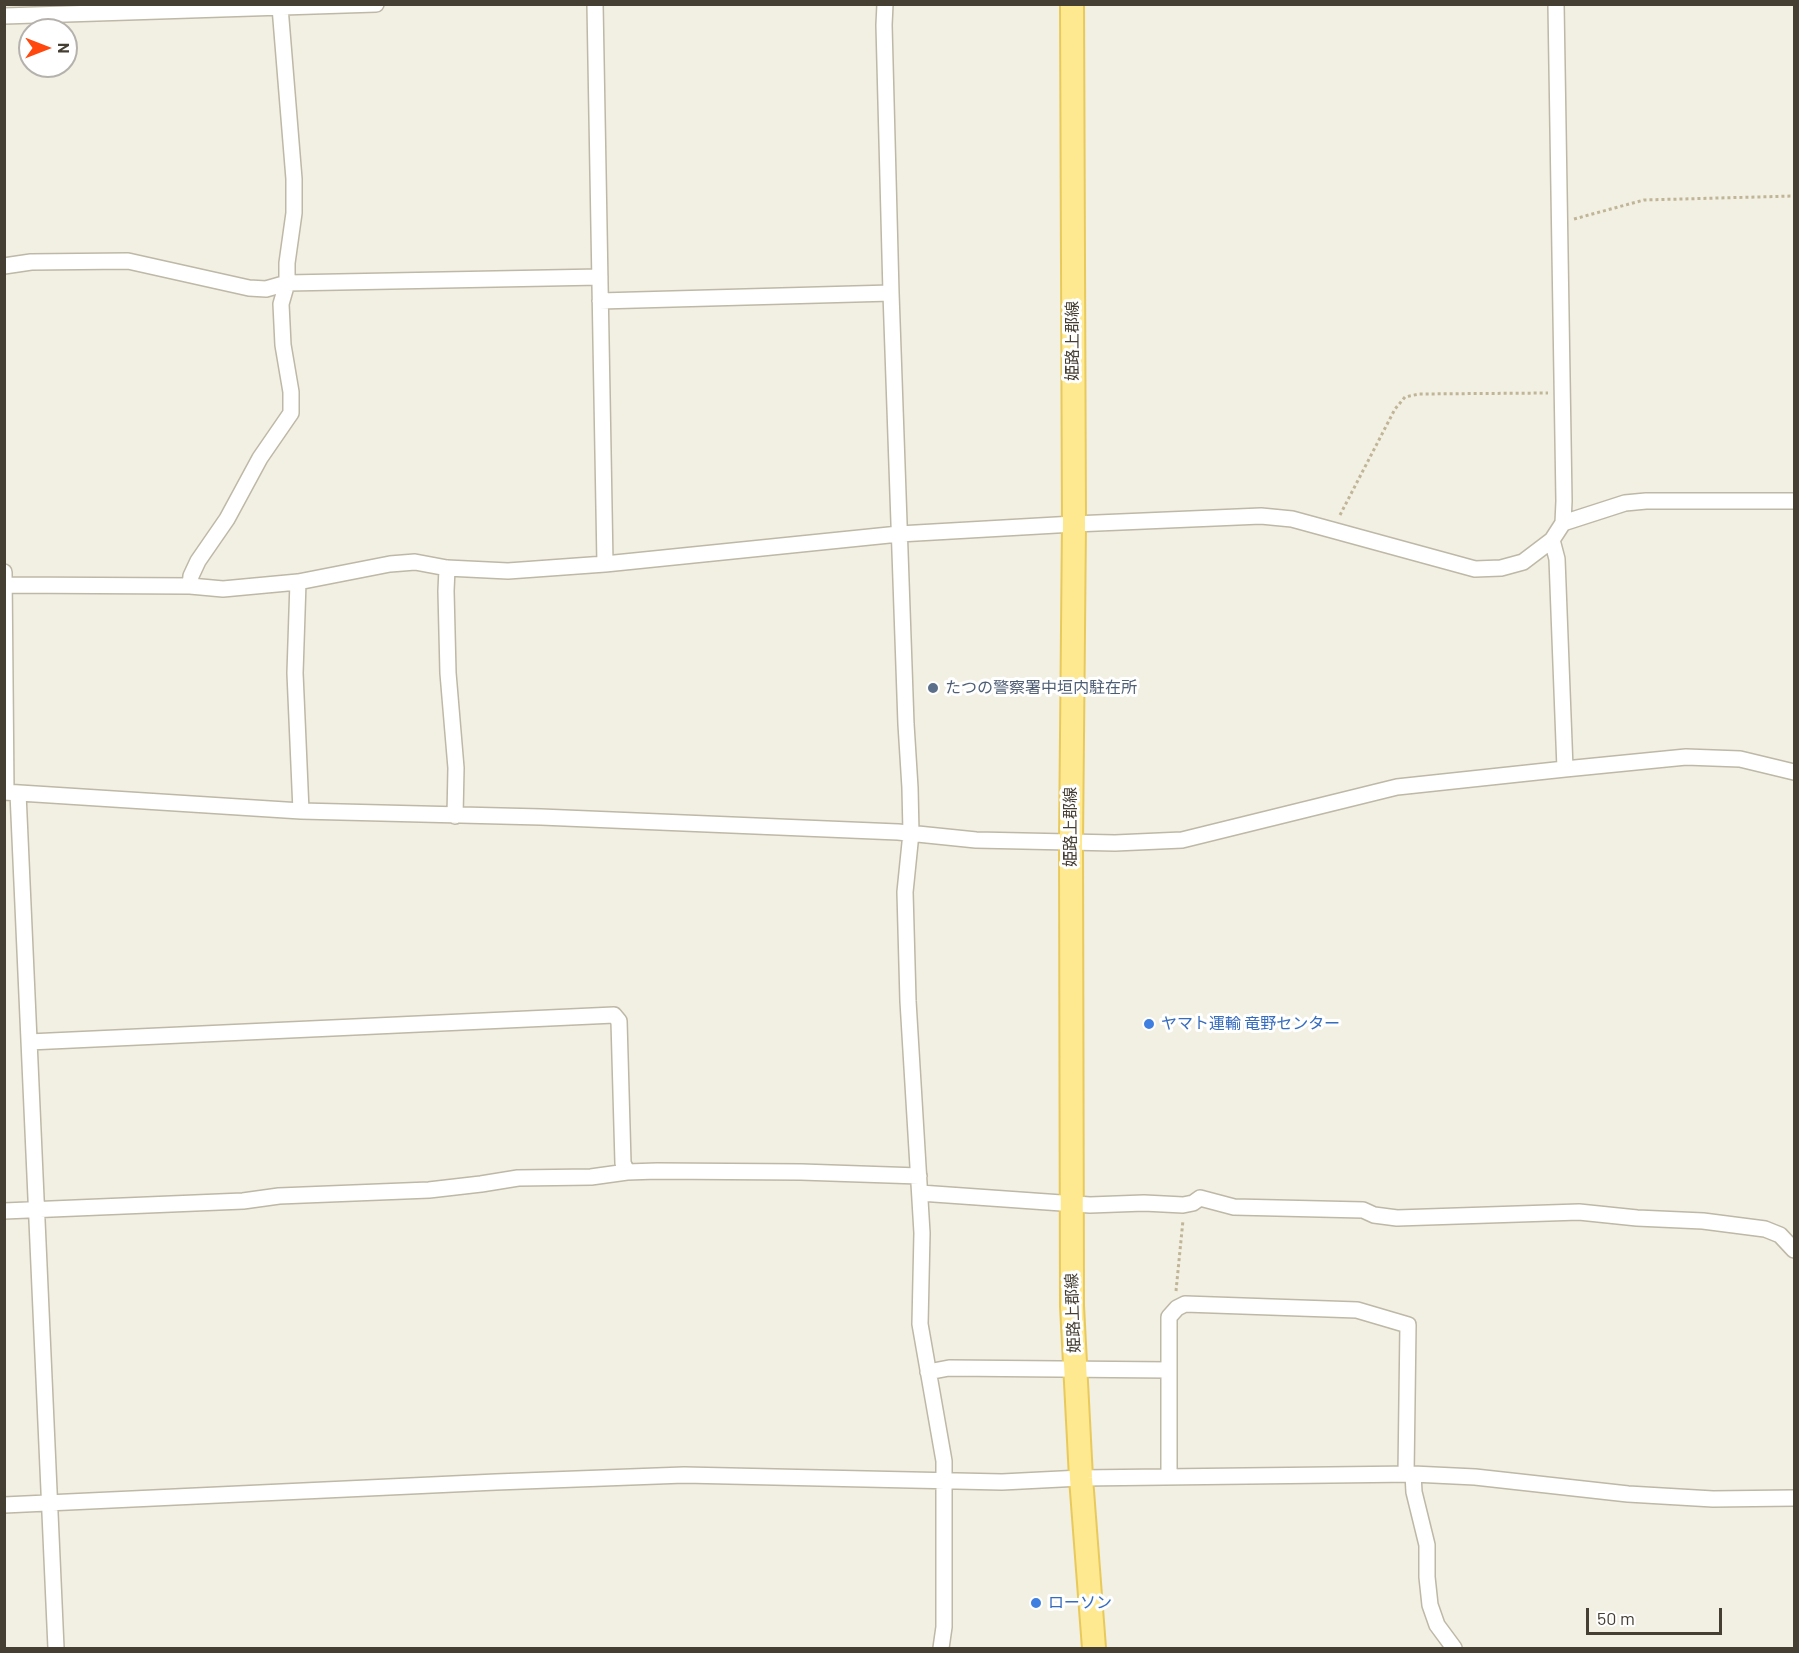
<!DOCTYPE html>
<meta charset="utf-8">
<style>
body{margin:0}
#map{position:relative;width:1799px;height:1653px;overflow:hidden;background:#f2efe3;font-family:Barlow,sans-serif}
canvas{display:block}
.frame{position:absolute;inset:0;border:6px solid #453f33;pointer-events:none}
.north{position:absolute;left:18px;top:18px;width:60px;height:60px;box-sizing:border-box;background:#fff;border:2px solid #b5b2ad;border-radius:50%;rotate:90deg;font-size:16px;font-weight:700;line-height:24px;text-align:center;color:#453f33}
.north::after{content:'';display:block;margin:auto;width:21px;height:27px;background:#ff470e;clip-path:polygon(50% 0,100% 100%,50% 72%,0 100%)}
.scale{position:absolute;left:1586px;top:1608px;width:136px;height:27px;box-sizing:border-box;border:3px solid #453f33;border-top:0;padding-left:8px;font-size:18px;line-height:21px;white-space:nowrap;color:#453f33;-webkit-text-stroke:4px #fff;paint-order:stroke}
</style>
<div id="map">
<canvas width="1799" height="1653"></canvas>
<div class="frame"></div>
<div class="north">N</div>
<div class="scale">50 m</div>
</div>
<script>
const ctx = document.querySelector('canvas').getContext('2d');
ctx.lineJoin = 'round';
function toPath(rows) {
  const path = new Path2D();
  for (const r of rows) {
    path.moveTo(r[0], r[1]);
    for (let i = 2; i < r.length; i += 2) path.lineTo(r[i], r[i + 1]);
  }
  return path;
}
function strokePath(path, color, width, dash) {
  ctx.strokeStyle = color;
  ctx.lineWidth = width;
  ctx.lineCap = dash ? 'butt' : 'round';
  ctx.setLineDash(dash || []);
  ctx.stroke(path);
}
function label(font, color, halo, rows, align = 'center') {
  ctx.font = font + ' Barlow,"Noto Sans JP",sans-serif';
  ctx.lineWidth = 6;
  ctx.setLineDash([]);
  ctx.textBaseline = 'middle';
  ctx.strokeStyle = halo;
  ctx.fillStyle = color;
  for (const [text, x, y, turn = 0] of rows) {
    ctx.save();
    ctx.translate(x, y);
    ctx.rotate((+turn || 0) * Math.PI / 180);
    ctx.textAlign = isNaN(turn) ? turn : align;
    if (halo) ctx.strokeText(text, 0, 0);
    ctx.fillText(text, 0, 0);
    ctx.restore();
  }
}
const minor = toPath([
 [595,4,605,564],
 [885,4,884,25,891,293,906,724,910,788,911,833,905,892,908,1001,922,1233,920,1324,944,1461,944,1627,941,1648],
 [4,16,376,4],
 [4,266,31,262,128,261,249,288,266,289,287,283,600,277],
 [600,301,891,293],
 [1563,523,1625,503,1646,501,1794,501],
 [1552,540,1557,559,1565,769],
 [447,568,446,591,448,673,456,768,455,816],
 [4,572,6,792],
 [298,582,295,673,301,811],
 [4,585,190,586,223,589,298,582,390,564,415,562,447,568,508,571,605,564,899,534,1074,524,1261,516,1292,519,1475,569,1501,568,1523,562,1552,540,1563,523,1564,501,1556,4],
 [190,586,191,576,198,561,227,519,260,458,291,413,291,392,283,345,281,304,287,283,287,263,294,213,294,179,280,7],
 [4,792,301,811,541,817,898,832,976,840,1115,843,1182,840,1397,787,1565,769,1686,757,1740,759,1794,772],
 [18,793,56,1648],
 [29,1042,614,1015,619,1021,623,1163,627,1172],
 [920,1193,1090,1205,1144,1203,1183,1205,1193,1203,1200,1198,1234,1207,1363,1210,1374,1215,1397,1218,1579,1212,1637,1218,1703,1221,1765,1229,1780,1235,1794,1250],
 [4,1211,243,1201,279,1196,429,1190,481,1184,518,1178,591,1177,627,1172,657,1171,801,1172,919,1176],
 [928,1372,949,1368,1168,1370],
 [1413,1474,1414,1492,1427,1545,1427,1577,1430,1605,1437,1625,1454,1648],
 [1169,1477,1169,1317,1177,1308,1185,1304,1357,1310,1408,1325,1406,1474],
 [4,1505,496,1482,684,1475,1002,1482,1081,1478,1413,1474,1475,1477,1628,1494,1713,1499,1794,1498]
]);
const primary = toPath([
 [1072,4,1074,524,1071,842,1072,1306,1081,1478,1094,1648]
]);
strokePath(minor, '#beb8a6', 18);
strokePath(primary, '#e8ca5c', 26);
strokePath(toPath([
 [1574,219,1644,200,1794,196],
 [1340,515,1395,409,1405,397,1419,394,1548,393],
 [1176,1291,1183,1220]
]), '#c0b596', 3, [3, 3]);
strokePath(minor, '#fff', 15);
strokePath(primary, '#ffe990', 22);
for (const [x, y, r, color] of [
 [933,688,6,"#5c6f8a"],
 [1149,1024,6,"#3f7fe0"],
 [1036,1603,6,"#3f7fe0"]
]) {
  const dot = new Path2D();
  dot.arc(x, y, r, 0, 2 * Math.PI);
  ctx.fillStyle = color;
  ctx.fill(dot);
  strokePath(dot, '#fff', 2);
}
label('16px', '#453f33', '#fff', [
 ["姫路上郡線",1073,341,-90],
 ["姫路上郡線",1071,827,-90],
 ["姫路上郡線",1073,1313,-92]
]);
label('16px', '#4e5e75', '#fff', [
 ["たつの警察署中垣内駐在所",945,688]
], 'left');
label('16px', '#366cbe', '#fff', [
 ["ヤマト運輸 竜野センター",1161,1024],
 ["ローソン",1048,1603]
], 'left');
</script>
